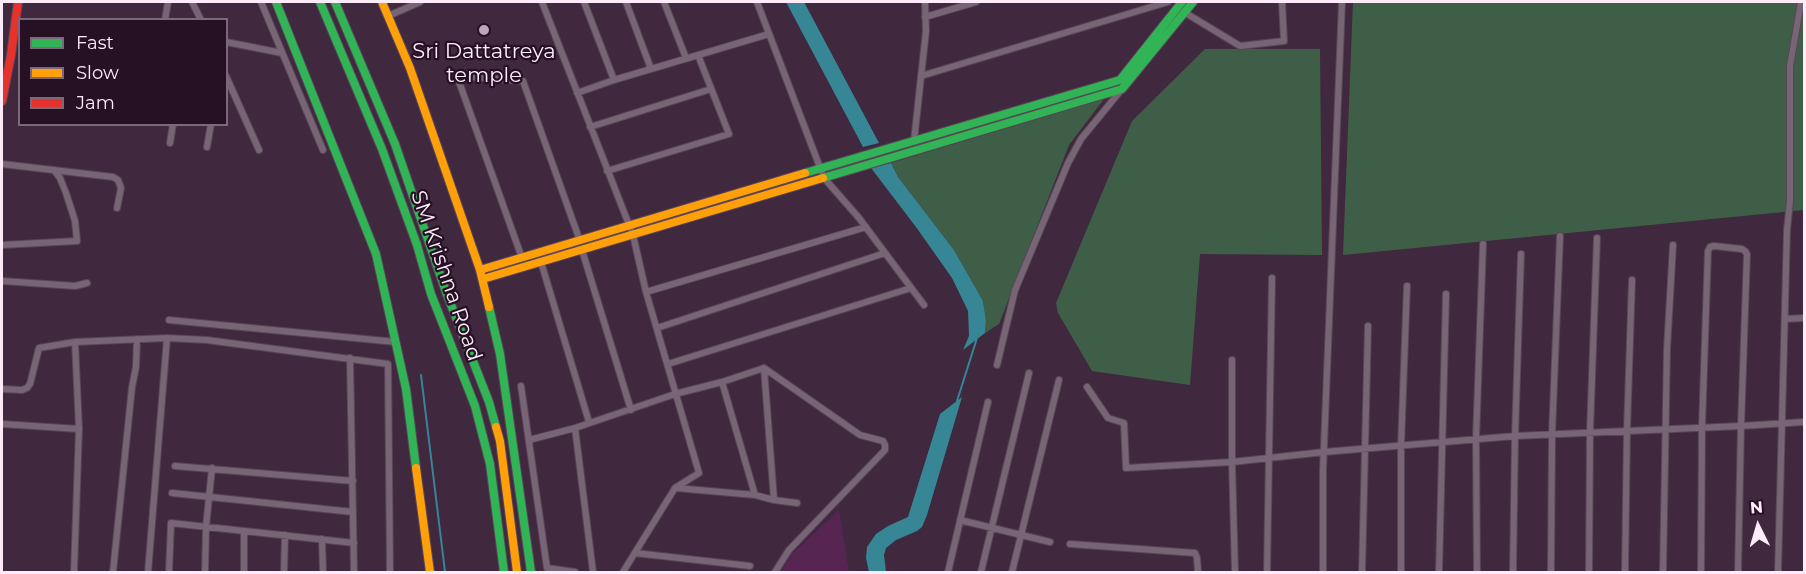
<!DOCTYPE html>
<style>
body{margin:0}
#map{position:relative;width:1806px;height:574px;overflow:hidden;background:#40283f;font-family:Montserrat,sans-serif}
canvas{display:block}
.frame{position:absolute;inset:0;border:3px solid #fdebfa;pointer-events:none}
.legend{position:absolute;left:18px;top:18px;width:210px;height:108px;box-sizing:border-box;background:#261124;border:2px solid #7c687a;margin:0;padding:8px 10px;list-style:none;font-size:18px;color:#fdebfa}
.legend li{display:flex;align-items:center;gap:12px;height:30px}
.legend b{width:30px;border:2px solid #7c687a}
.north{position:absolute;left:1728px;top:496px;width:60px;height:60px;-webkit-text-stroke:4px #261124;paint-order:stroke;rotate:355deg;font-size:16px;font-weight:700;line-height:24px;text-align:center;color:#fdebfa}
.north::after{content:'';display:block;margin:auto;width:21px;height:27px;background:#fdebfa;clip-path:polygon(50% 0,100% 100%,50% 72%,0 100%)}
</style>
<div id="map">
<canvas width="1806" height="574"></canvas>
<div class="frame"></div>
<ul class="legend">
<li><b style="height:8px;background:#30b455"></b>Fast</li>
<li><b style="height:8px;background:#ff9f0a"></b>Slow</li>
<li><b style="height:8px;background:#e5322d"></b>Jam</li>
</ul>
<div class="north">N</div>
</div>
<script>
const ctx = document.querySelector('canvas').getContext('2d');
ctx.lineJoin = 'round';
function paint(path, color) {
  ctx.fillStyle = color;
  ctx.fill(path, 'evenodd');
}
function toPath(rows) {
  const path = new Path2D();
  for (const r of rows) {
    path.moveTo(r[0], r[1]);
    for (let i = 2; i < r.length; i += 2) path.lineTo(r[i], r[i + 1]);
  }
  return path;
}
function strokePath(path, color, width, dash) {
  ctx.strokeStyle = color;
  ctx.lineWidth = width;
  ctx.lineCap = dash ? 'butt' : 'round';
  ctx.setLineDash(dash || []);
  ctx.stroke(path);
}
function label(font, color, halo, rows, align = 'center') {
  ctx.font = font + ' Montserrat,sans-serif';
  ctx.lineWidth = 4.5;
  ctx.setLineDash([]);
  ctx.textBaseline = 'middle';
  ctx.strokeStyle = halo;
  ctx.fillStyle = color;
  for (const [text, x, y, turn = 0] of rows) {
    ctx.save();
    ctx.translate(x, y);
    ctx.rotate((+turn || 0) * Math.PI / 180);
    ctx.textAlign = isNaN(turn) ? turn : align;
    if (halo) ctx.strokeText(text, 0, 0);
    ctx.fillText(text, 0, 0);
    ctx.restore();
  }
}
paint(toPath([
 [839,510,849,572,781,572,792,554]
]), '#562552');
paint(toPath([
 [1353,2,1804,2,1804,210,1343,255],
 [1205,49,1320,49,1322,255,1200,254,1190,385,1092,371,1058,313,1056,303,1132,121],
 [1104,99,1069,145,999,324,985,333,986,320,983,301,954,250,898,177,891,163]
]), '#3f5e48');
paint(toPath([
 [786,2,804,2,879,143,863,147],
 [891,163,898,177,954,250,983,301,986,320,985,333,963,350,969,336,968,311,952,278,916,227,871,168],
 [962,397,927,515,922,527,917,531,896,540,886,548,884,555,886,572,869,572,866,558,867,547,876,534,888,526,908,517,940,414]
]), '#368695');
strokePath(toPath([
 [421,375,445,572],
 [957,401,977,338]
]), '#368695', 2);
const street = toPath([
 [192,2,201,20],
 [261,2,323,150],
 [542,2,633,235,646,292,699,473,675,488,623,572],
 [584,2,614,80],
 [626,2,651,69],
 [664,2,686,58],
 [757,2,824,178,859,218,924,305],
 [1184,12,1240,46,1284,41,1282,2],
 [388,16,420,2],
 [925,17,976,2],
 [165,20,168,2],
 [226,42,282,53],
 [226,76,259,150],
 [921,76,1168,2],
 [577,93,614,80,769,34],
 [590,127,711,89],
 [914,141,926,31,925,2],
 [170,143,173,124],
 [207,147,211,124],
 [2,164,113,177,118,180,121,188,117,208],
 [607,171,729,134,698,55],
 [2,245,77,241,75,221,66,193,60,178,54,170],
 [582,250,631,410],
 [522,258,457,76,523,81,580,241],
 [541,262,589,422],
 [2,281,75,286,87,283],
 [646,292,866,227],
 [1785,319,1804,318],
 [169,320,396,342],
 [657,328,885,253],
 [350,358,354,572],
 [1232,360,1232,462,1235,572],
 [668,364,911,288],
 [997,365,1015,290,1068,163,1081,139,1122,89],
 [764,368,860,435,883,441,885,445,885,450,789,550,775,572],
 [764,368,774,500],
 [722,382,755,495],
 [521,386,547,568,575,572],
 [1087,387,1108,418,1124,423,1126,468,1232,462,1324,452,1515,436,1741,426,1804,422],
 [2,389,22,390,27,388,30,384,39,348,75,342,167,338,207,340,388,364,390,572],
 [2,424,79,429],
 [575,428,593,572],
 [529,440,575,428,675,394,722,382,764,368],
 [175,466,353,481],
 [676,488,755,495,774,500,797,503],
 [172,493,353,512],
 [960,520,1050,542],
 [244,531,244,572],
 [322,539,323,572],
 [1070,544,1195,553,1197,558,1198,572],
 [635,553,750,566],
 [74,572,79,429,75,342],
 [113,572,132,387,136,367,137,339],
 [148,572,167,338],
 [169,572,171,523,354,543],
 [205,572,206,527,212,468],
 [284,572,285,535],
 [948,572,988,402],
 [981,572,1029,373],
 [1012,572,1059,380],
 [1267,572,1272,278],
 [1323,572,1323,470,1342,2],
 [1362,572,1368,326],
 [1401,572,1401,446,1407,286],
 [1439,572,1446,294],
 [1477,572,1476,439,1483,244],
 [1513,572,1515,436,1521,254],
 [1551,572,1552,434,1560,236],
 [1589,572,1590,432,1597,238],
 [1625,572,1627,430,1632,280],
 [1663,572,1667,349,1673,245],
 [1701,572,1702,427,1708,251,1710,247,1714,246,1742,249,1745,251,1747,254,1741,426,1738,572],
 [1778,572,1787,230,1790,201,1790,66,1801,2]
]);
const fast = toPath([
 [276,2,376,254,406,389,416,468],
 [320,2,382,149,417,245,431,294,475,406,490,464,504,572],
 [335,2,395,144,446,292,489,402,496,427],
 [805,173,1120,80,1182,2],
 [823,178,1122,89,1193,2],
 [489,307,500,354,531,572]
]);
const slow = toPath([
 [382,2,410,68,480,270,489,307],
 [480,270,805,173],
 [483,279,823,178],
 [496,427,500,441,517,572],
 [416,468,430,572]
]);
const jam = toPath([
 [2,101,11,55,18,2]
]);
strokePath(street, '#584557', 8);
strokePath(fast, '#584557', 10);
strokePath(slow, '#584557', 10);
strokePath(jam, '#584557', 10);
strokePath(street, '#776475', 6);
strokePath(fast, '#30b455', 8);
strokePath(slow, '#ff9f0a', 8);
strokePath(jam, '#e5322d', 8);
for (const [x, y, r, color] of [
 [484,30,6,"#bba7b9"]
]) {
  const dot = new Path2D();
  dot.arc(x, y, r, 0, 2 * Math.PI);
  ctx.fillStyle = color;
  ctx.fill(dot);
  strokePath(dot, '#261124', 2);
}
label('21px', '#fdebfa', '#261124', [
 ["Sri Dattatreya",484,52],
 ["temple",484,76]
]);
label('21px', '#fdebfa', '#261124', [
 ["SM Krishna Road",446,276,71]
]);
</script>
